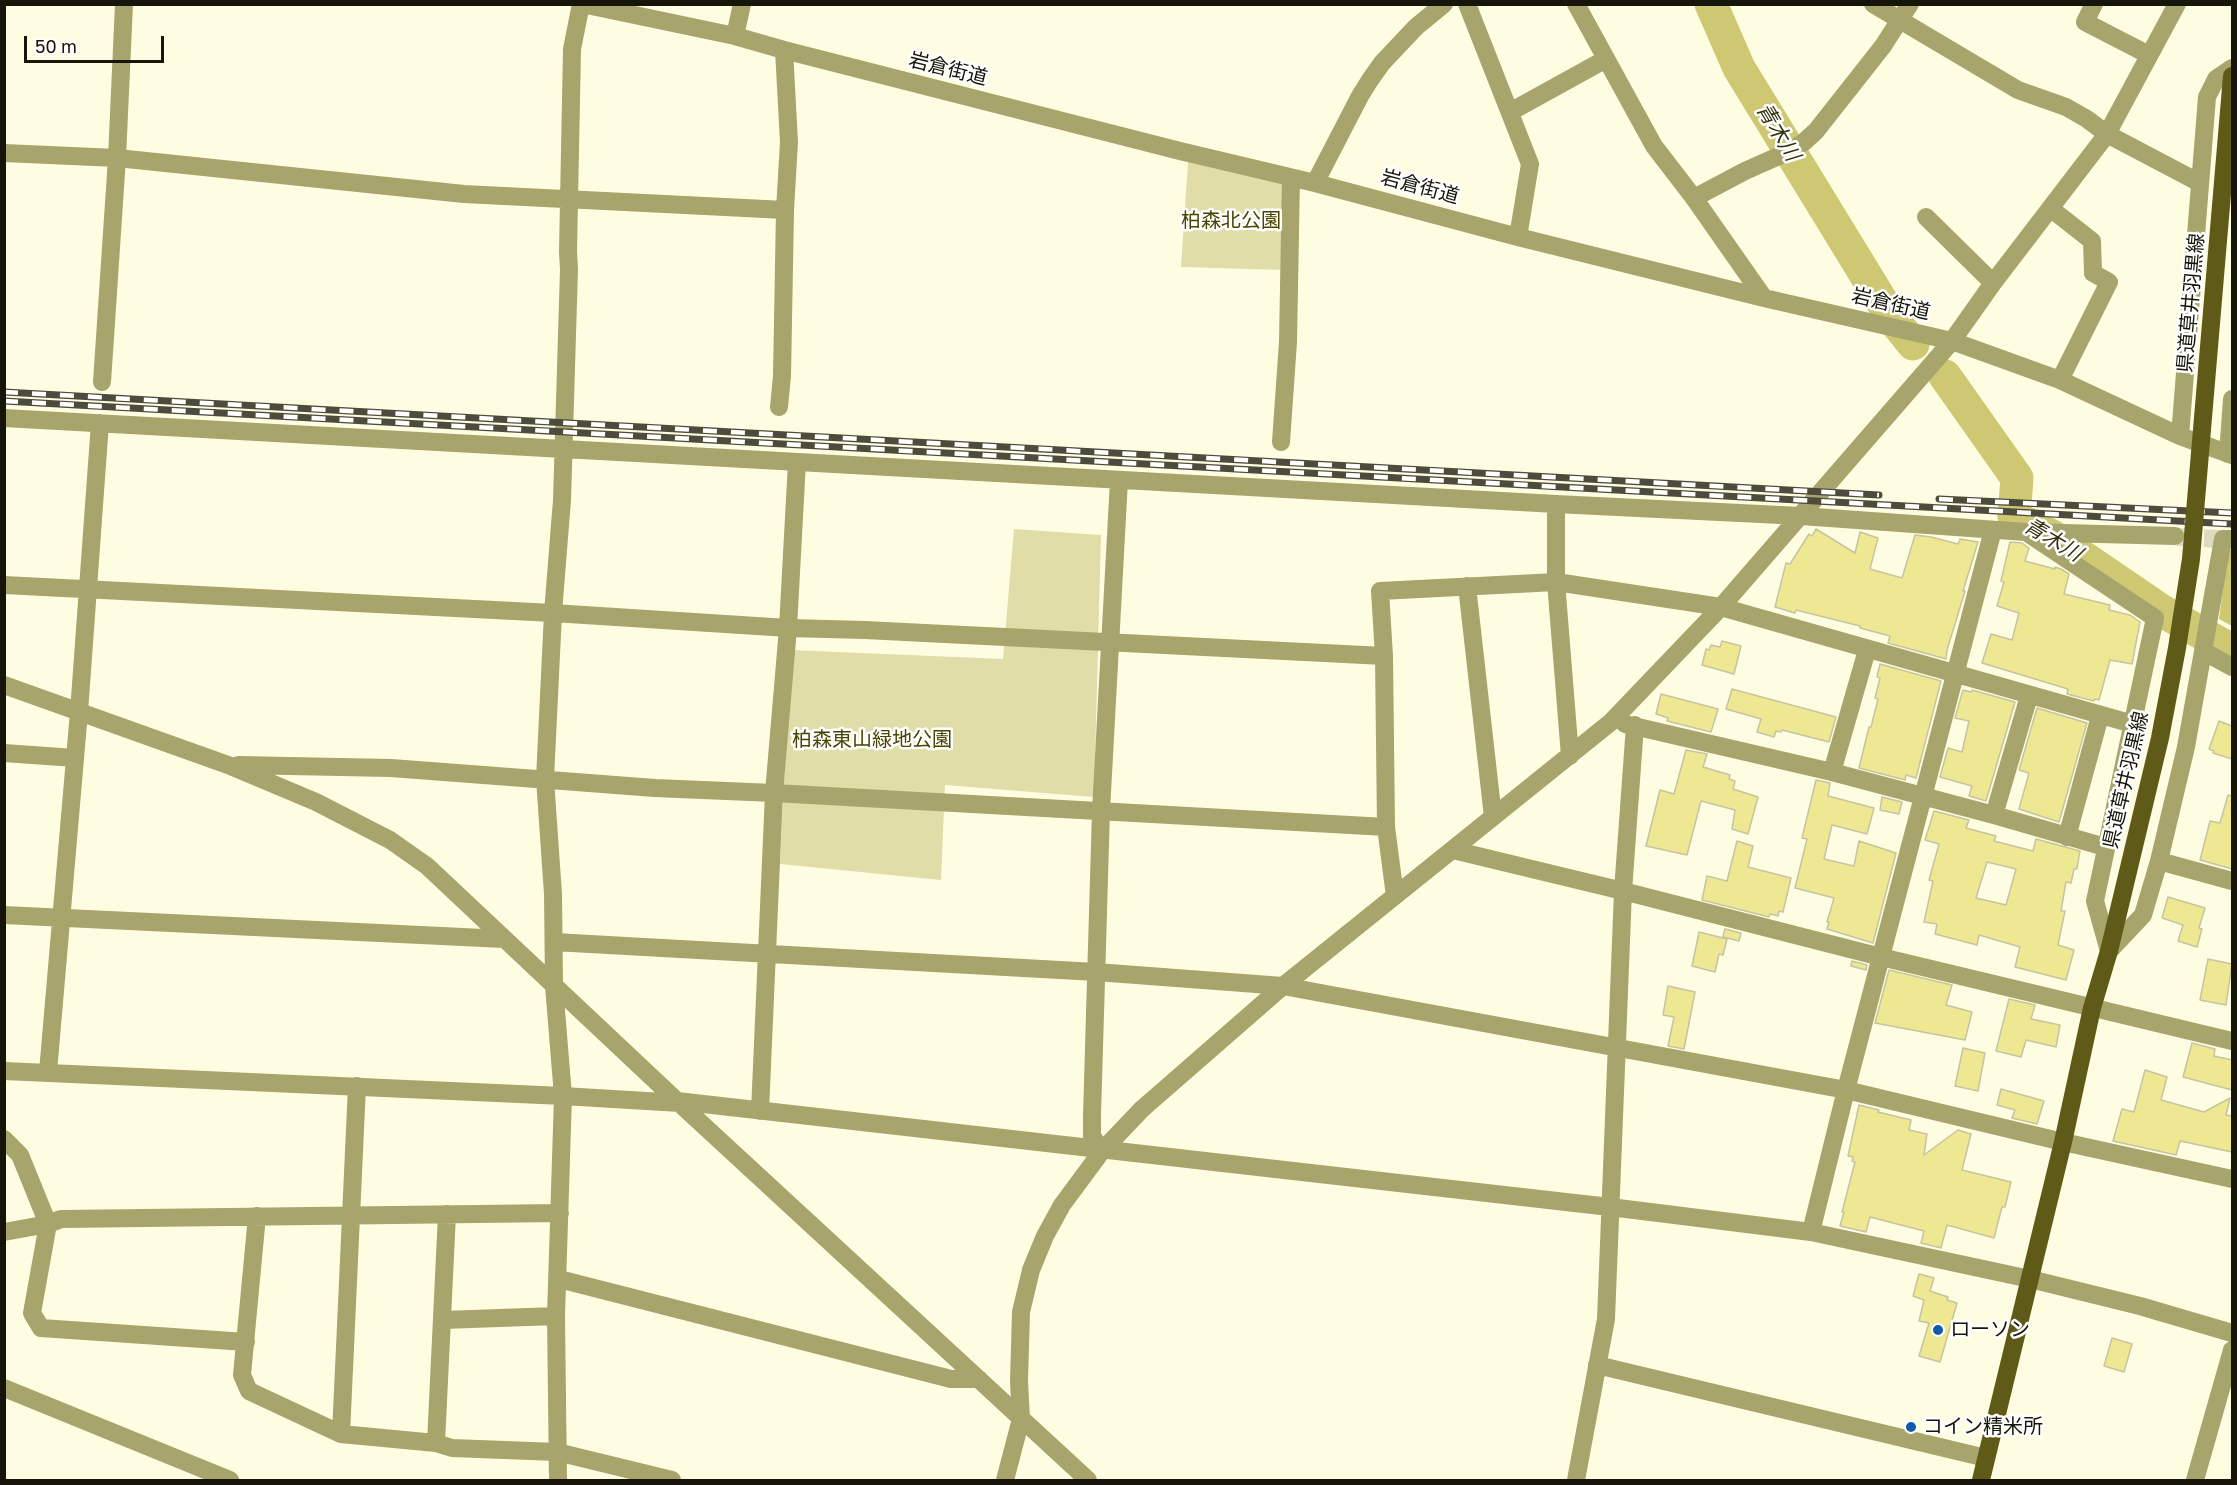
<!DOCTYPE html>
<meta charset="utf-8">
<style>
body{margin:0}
#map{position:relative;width:2237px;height:1485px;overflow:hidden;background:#fffde1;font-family:"Golos Text",sans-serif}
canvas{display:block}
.frame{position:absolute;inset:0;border:6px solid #161509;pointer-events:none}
.scale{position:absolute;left:24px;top:36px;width:140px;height:27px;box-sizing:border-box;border:3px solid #161509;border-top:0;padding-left:8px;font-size:18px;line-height:21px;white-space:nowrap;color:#161509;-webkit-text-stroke:4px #fff;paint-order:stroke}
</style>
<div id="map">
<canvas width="2237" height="1485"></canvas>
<div class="frame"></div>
<div class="scale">50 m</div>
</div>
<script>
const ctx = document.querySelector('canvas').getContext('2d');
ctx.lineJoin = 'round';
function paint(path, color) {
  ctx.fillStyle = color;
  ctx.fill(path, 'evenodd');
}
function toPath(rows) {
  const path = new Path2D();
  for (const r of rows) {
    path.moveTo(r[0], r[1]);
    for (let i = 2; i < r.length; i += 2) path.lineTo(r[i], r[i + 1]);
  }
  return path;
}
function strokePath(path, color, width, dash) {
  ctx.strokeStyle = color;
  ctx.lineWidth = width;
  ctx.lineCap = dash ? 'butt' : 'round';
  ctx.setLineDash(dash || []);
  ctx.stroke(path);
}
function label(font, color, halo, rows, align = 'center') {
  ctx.font = font + ' "Golos Text","Noto Sans JP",sans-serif';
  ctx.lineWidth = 5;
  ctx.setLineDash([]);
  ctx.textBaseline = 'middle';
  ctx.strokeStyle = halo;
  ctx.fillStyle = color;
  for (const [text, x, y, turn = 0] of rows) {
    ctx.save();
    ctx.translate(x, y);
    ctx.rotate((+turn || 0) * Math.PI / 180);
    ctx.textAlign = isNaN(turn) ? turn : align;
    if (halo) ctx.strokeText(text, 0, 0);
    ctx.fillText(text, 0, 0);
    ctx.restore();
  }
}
paint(toPath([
 [1188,162,1284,185,1285,270,1181,267],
 [1014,529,1101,535,1094,797,945,785,941,880,780,864,790,650,1003,659]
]), '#e0dda9');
paint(toPath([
 [2228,549,2232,549,2232,626,2219,619]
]), '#cec872');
strokePath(toPath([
 [1711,4,1739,68,1892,318,1913,344],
 [1945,376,2017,478,2014,517,2052,536,2162,611,2232,650]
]), '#cec872', 33);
const building = toPath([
 [1816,529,1855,553,1860,532,1878,538,1870,569,1902,578,1915,535,1931,537,1958,544,1960,539,1978,542,1963,591,1965,591,1947,650,1946,659,1888,643,1890,636,1860,628,1860,626,1796,610,1795,613,1775,607,1786,563,1790,564,1809,534,1812,536,1816,529],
 [2010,542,2022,543,2029,548,2025,561,2055,569,2055,567,2061,569,2069,574,2064,594,2110,605,2109,610,2130,615,2140,622,2132,664,2110,660,2099,700,2095,699,2094,701,2067,694,2068,689,1982,663,1991,634,2012,640,2019,613,1997,606,2004,582,2001,581,2010,542],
 [1722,641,1741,646,1734,674,1702,665,1706,649,1709,650,1711,645,1720,647,1722,641],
 [1880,664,1941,681,1916,778,1906,775,1905,780,1859,768,1869,727,1871,727,1878,699,1875,698,1880,678,1877,677,1880,664],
 [1732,689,1836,717,1829,742,1782,730,1781,732,1776,731,1774,737,1757,732,1761,719,1726,709,1732,689],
 [1963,690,1971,692,1972,690,2015,702,1986,801,1969,796,1972,786,1940,777,1948,748,1962,752,1969,721,1955,718,1963,690],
 [1661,694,1718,709,1711,732,1667,721,1668,718,1656,714,1661,694],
 [2037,708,2087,723,2059,822,2019,809,2029,773,2019,770,2037,708],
 [2219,721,2232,726,2232,759,2213,753,2214,751,2209,749,2219,721],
 [1686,750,1707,754,1703,767,1730,775,1729,779,1735,781,1733,789,1758,797,1748,834,1732,829,1735,810,1701,801,1687,855,1646,846,1660,790,1674,794,1686,750],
 [1816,780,1830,783,1828,796,1874,808,1867,834,1832,825,1824,859,1854,866,1859,841,1896,853,1873,943,1827,929,1829,922,1827,922,1834,898,1795,888,1807,839,1802,838,1816,780],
 [2228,795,2232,796,2232,869,2200,860,2210,821,2220,823,2228,795],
 [1882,797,1902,802,1899,814,1880,810,1882,797],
 [1934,811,1969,820,1966,828,1996,836,1994,841,2033,851,2036,839,2080,851,2077,869,2074,869,2071,883,2066,882,2061,911,2065,911,2058,945,2074,950,2066,980,2015,967,2020,947,1979,935,1977,945,1935,934,1937,924,1924,922,1933,881,1929,880,1939,844,1925,840,1934,811],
 [1987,862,2016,869,2006,905,1976,898,1987,862],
 [1737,841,1753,846,1748,867,1791,878,1783,912,1779,911,1778,916,1770,914,1769,917,1702,900,1707,876,1727,881,1737,841],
 [2168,897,2205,908,2199,928,2202,929,2197,947,2178,941,2183,925,2162,918,2168,897],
 [1725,929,1741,933,1739,941,1723,937,1725,929],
 [1699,932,1727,939,1723,955,1719,954,1715,972,1692,966,1699,932],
 [2208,959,2232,964,2226,1005,2200,1000,2208,959],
 [1852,961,1867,965,1866,970,1851,966,1852,961],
 [1889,970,1952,985,1946,1005,1972,1012,1965,1040,1875,1023,1889,970],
 [1668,986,1695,992,1684,1049,1668,1046,1674,1017,1663,1015,1668,986],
 [2009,999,2035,1005,2031,1019,2060,1025,2056,1047,2026,1040,2021,1057,1996,1051,2009,999],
 [2192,1043,2215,1049,2214,1056,2232,1060,2232,1090,2183,1077,2192,1043],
 [1963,1048,1985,1053,1978,1091,1955,1086,1963,1048],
 [2145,1070,2167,1077,2161,1100,2204,1112,2230,1098,2226,1115,2232,1116,2232,1152,2180,1141,2176,1155,2113,1141,2122,1109,2134,1112,2145,1070],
 [2001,1089,2044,1101,2037,1124,2012,1118,2015,1110,1997,1105,2001,1089],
 [1859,1105,1879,1110,1878,1112,1911,1120,1909,1130,1927,1134,1924,1155,1958,1130,1971,1134,1962,1170,2011,1182,2005,1207,2002,1207,1994,1238,1947,1225,1941,1248,1921,1243,1924,1231,1870,1217,1866,1232,1840,1226,1844,1212,1842,1212,1855,1162,1852,1161,1853,1157,1848,1156,1859,1105],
 [1919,1274,1934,1278,1930,1291,1948,1297,1947,1300,1957,1303,1940,1362,1919,1356,1929,1323,1919,1321,1924,1300,1913,1296,1919,1274],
 [2112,1338,2132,1344,2124,1372,2104,1366,2112,1338]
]);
paint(building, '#ede891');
strokePath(building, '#c6c4a2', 1.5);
strokePath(toPath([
 [2177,537,2223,539]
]), '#dcdac1', 18, [18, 9]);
strokePath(toPath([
 [582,4,735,36,784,50,1180,151,1315,183,1518,237,1764,298,1952,341,2060,380,2180,436,2232,455],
 [1467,4,1530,164,1518,237],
 [1576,4,1654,146,1694,198],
 [1873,4,2018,90,2066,107,2087,119,2107,134,2200,183],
 [2094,4,2085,22,2149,55],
 [735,36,742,4],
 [1510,112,1606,59],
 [4,153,117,158,464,194,785,210],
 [1315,183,1360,96,1370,80,1382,63,1416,27,1444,4],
 [2050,208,2092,241,2093,273,2109,282,2060,380],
 [1926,217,1993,283],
 [1764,298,1694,198,1745,171,1790,151,1804,142,1816,131,1883,46,1910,4],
 [102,382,117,158,124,4],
 [779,407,782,376,785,210,789,142,784,50],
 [4,418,1556,504,1801,516,2026,532,2175,536],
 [2180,436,2207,97,2216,79,2232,68],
 [1281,442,1288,342,1291,178],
 [2228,454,2232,399],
 [1556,504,1556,582,1570,756],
 [2026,532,2155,618,2095,901,2109,951,2143,915,2159,861,2186,747,2223,539,2232,539],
 [4,585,553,613,788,628,865,630,1384,656,1386,827,1395,896],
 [1467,586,1493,817],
 [2203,651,2232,667],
 [1384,656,1380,591,1556,582,1721,607,2133,724],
 [4,685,228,765,316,802,390,840,427,866,677,1101,1088,1480],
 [1625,724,1832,772,1994,815,2105,847],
 [4,753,75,758],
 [238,765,391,768,655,788,774,793,1386,827],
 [1832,772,1867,650],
 [1994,815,2029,696],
 [2067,837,2100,716],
 [1453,850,1623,891,1881,957,2232,1041],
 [2159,861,2232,881],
 [4,915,504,939],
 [554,942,1096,972,1283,986,1846,1090,2063,1142,2232,1179],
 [4,1071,563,1096,680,1103],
 [48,1072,79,712,100,423],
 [677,1101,1610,1207,1811,1232,2030,1279,2140,1306,2232,1333],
 [760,1111,774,793,788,628,797,462],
 [4,1139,20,1155,48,1224,32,1313,41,1328,246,1342],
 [1102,1151,1092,1136,1092,1115,1101,811,1119,480],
 [257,1216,242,1375,249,1391,341,1434,436,1443,452,1448,557,1452,672,1480],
 [4,1232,48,1224,61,1219,560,1213],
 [1811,1232,1846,1090,1993,530],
 [559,1279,951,1379,979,1379],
 [443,1320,556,1316],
 [1597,1365,1986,1458],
 [4,1388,230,1480],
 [341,1434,357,1086],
 [436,1443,447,1214],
 [558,1480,556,1316,563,1096,554,986,553,894,545,779,553,613,562,500,569,269,568,252,572,49,581,4],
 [1005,1480,1021,1419,1019,1381,1021,1312,1031,1270,1045,1236,1062,1205,1102,1151,1142,1109,1283,986,1611,722,1721,607,1952,341,1993,283,2107,134,2177,4],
 [1576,1480,1606,1319,1623,891,1635,725],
 [2195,1480,2232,1350]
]), '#a7a46c', 18);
strokePath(toPath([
 [1981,1480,2063,1142,2092,1008,2109,951]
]), '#5f5a17', 18);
const rail = toPath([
 [4,392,1879,495],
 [4,401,2232,524],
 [1939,499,2232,513]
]);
strokePath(rail, '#4d4c3c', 7);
strokePath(rail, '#fff', 4.5, [14]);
strokePath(toPath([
 [2109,951,2160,738,2177,648,2191,559,2232,76]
]), '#5f5a17', 18);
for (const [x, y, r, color] of [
 [1938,1330,6,"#125aaa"],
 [1911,1427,6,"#125aaa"]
]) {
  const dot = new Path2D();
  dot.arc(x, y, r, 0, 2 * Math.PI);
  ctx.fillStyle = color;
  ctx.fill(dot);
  strokePath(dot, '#fff', 2);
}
label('20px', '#161509', '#fff', [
 ["岩倉街道",948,69,14],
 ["岩倉街道",1420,187,15],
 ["県道草井羽黒線",2191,303,-85],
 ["岩倉街道",1891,304,13],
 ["県道草井羽黒線",2126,780,-77]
]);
label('20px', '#4a4500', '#fff', [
 ["柏森北公園",1231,221],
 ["柏森東山緑地公園",872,740]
]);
label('20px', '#161509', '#fff', [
 ["ローソン",1950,1330],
 ["コイン精米所",1923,1427]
], 'left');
label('italic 21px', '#34310c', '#fff', [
 ["青木川",1778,132,59],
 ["青木川",2053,540,31]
]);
</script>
